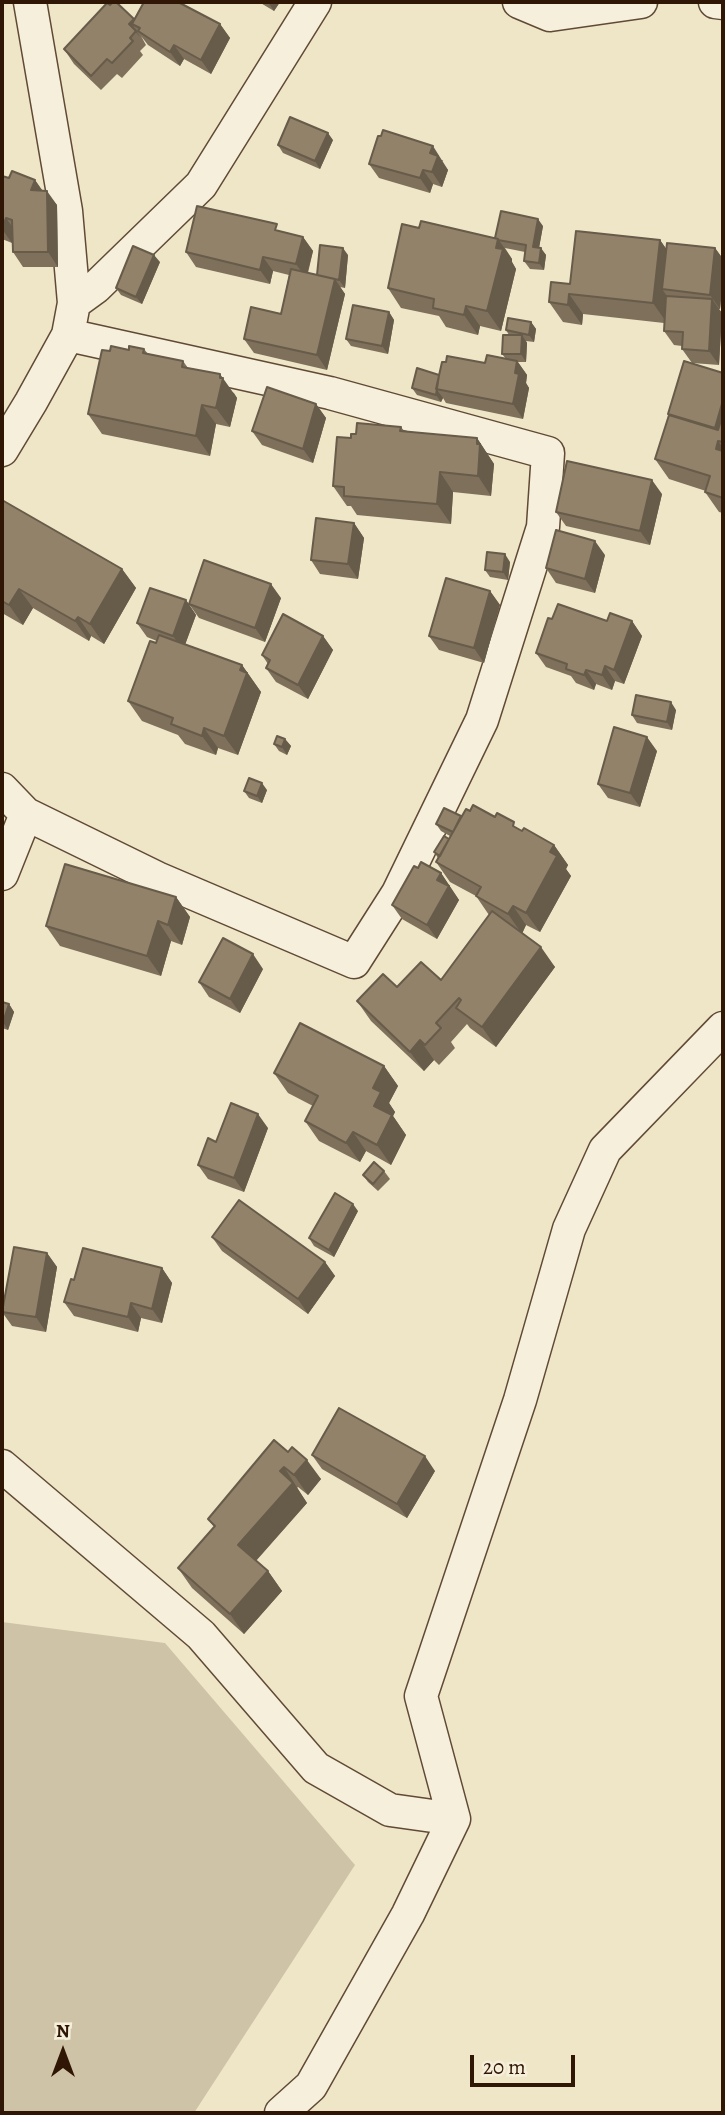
<!DOCTYPE html>
<style>
body{margin:0}
#map{position:relative;width:725px;height:2115px;overflow:hidden;background:#efe6c8;font-family:Alegreya,serif}
canvas{display:block}
.frame{position:absolute;inset:0;border:4px solid #301604;pointer-events:none}
.north{position:absolute;left:28px;top:2017px;width:70px;height:70px;-webkit-text-stroke:5px #f5efdb;paint-order:stroke;rotate:0deg;font-size:19px;font-weight:700;line-height:28px;text-align:center;color:#301604}
.north::after{content:'';display:block;margin:auto;width:24px;height:32px;background:#301604;clip-path:polygon(50% 0,100% 100%,50% 72%,0 100%)}
.scale{position:absolute;left:470px;top:2055px;width:105px;height:32px;box-sizing:border-box;border:4px solid #301604;border-top:0;padding-left:9px;font-size:21px;line-height:24px;white-space:nowrap;color:#301604;-webkit-text-stroke:5px #f5efdb;paint-order:stroke}
</style>
<div id="map">
<canvas width="725" height="2115"></canvas>
<div class="frame"></div>
<div class="north">N</div>
<div class="scale">20 m</div>
</div>
<script>
const ctx = document.querySelector('canvas').getContext('2d');
ctx.lineJoin = 'round';
function paint(path, color) {
  ctx.fillStyle = color;
  ctx.fill(path, 'evenodd');
}
function toPath(rows) {
  const path = new Path2D();
  for (const r of rows) {
    path.moveTo(r[0], r[1]);
    for (let i = 2; i < r.length; i += 2) path.lineTo(r[i], r[i + 1]);
  }
  return path;
}
function strokePath(path, color, width, dash) {
  ctx.strokeStyle = color;
  ctx.lineWidth = width;
  ctx.lineCap = dash ? 'butt' : 'round';
  ctx.setLineDash(dash || []);
  ctx.stroke(path);
}
paint(toPath([
 [2,1622,165,1643,355,1865,194,2113,2,2113]
]), '#cfc3a7');
const street = toPath([
 [519,2,550,15,641,2],
 [715,2,723,3],
 [74,303,96,287,201,185,315,2],
 [2,450,31,402,68,335,74,303,66,211,30,2],
 [2,789,26,814,157,878,354,962,398,893,482,720,543,527,548,453,330,393,68,335],
 [2,874,26,814],
 [2,1466,201,1635,316,1768,390,1810,454,1819],
 [281,2113,311,2086,408,1914,454,1819,421,1696,520,1400,569,1229,605,1150,723,1028]
]);
strokePath(street, '#604a35', 35);
strokePath(street, '#f5efdb', 32);
paint(toPath([
 [140,2,178,2,220,24,230,38,211,74,184,59,180,66,148,45,141,36,146,45,140,51,143,55,122,78,117,74,101,90,74,64,64,49,134,19,143,3],
 [259,2,280,2,274,11],
 [333,140,320,169,283,153,278,145],
 [443,160,442,162,448,170,442,187,433,184,430,193,379,178,369,164],
 [2,176,9,178,35,180,42,191,57,205,58,267,23,267,13,252,13,241,12,243,2,239],
 [543,226,539,247,546,255,544,270,530,269,524,261,525,252,505,248,512,259,512,262,516,269,501,331,480,326,478,335,446,327,439,316,401,308,388,288,419,228,495,238],
 [282,232,303,237,313,251,308,273,317,275,348,255,345,288,340,287,345,294,327,370,254,353,244,339,281,314,289,275,273,271,270,284,196,267,186,252],
 [660,240,667,250,715,248,723,259,723,280,720,309,718,309,722,313,719,365,692,363,682,349,682,346,674,345,664,331,664,323,583,314,582,325,563,322,549,302,570,284],
 [160,262,142,304,121,295,116,288],
 [389,312,394,320,388,354,351,346,346,339],
 [531,322,536,329,534,342,526,341,527,343,526,362,518,362,527,375,526,383,529,388,523,419,446,403,443,398,441,402,417,395,412,388,439,375,506,359,502,354,509,335,506,330],
 [144,349,148,354,183,361,188,368,234,393,237,398,230,427,216,424,210,456,102,434,88,414,129,350],
 [723,373,723,513,719,512,705,492,706,491,669,479,655,459,669,415,668,414],
 [316,404,326,418,313,463,262,445,252,431],
 [401,427,404,431,477,438,494,464,491,496,453,492,451,524,357,515,351,506,347,506,333,486,351,438,356,434],
 [662,494,650,545,566,526,556,512],
 [2,500,122,569,136,588,104,644,91,636,89,641,33,608,23,625,2,613],
 [354,523,364,538,358,579,320,574,311,560],
 [605,555,595,593,556,583,546,568],
 [510,562,508,580,490,577,485,570],
 [490,591,500,605,484,663,439,650,429,636],
 [281,598,265,642,199,618,189,604],
 [186,600,196,615,185,645,242,665,261,692,238,755,218,748,216,755,185,744,178,735,142,721,128,701,157,641,147,637,137,623],
 [552,619,632,621,642,636,624,684,615,681,612,690,596,684,594,690,576,683,571,676,546,667,536,653],
 [323,636,333,650,308,699,276,682,266,668,268,664,262,655],
 [676,710,672,730,637,723,632,715],
 [285,739,291,746,287,755,279,751,274,744],
 [657,751,640,807,608,798,598,784],
 [267,790,262,803,249,798,244,791],
 [461,816,520,830,554,845,568,865,566,869,571,876,540,932,526,925,522,933,555,967,496,1047,470,1028,467,1024,451,1042,455,1048,439,1065,434,1060,424,1071,371,1021,357,1001,397,987,441,980,489,915,476,896,450,882,436,862,438,858,434,852,449,839,450,836,441,831,436,824],
 [418,868,441,873,459,900,437,939,402,919,392,905],
 [176,897,190,917,182,945,171,941,161,976,60,946,46,926],
 [263,969,240,1013,209,997,199,982],
 [2,1002,9,1004,14,1012,8,1030,2,1028],
 [384,1066,398,1086,389,1103,395,1112,393,1116,406,1135,391,1165,366,1151,360,1162,319,1141,305,1121,313,1106,288,1093,274,1073],
 [268,1128,244,1192,208,1179,198,1165,216,1142],
 [384,1171,390,1179,378,1191,368,1182,363,1175],
 [358,1211,334,1257,314,1246,309,1238],
 [212,1237,325,1262,335,1276,308,1314,222,1251],
 [47,1253,57,1267,46,1332,12,1326,2,1312],
 [162,1268,172,1283,162,1323,141,1318,138,1332,74,1316,64,1302,74,1280],
 [274,1440,321,1479,308,1495,298,1487,297,1488,307,1503,256,1561,268,1571,282,1591,244,1634,192,1588,178,1568,214,1527,208,1519],
 [312,1455,435,1471,407,1518,322,1469]
]), '#7e705b');
paint(toPath([
 [268,2,280,2,274,11],
 [134,19,132,24,140,37,129,24],
 [220,24,230,38,211,74,201,60],
 [174,45,184,59,180,66,170,52],
 [328,133,333,140,320,169,315,161],
 [433,146,448,170,442,187,432,172,430,153],
 [423,170,433,184,430,193,420,178],
 [35,180,45,194,31,190],
 [47,191,57,205,58,267,48,252],
 [6,218,16,232,12,243,2,229],
 [538,219,543,226,538,254,533,247],
 [303,237,313,251,306,278,296,264],
 [498,239,512,259,512,262,516,269,501,331,487,311],
 [660,240,674,260,662,289,669,299,667,323,653,303],
 [343,248,348,255,345,288,339,280],
 [541,248,546,255,544,270,539,263],
 [715,248,723,259,723,280,720,309,710,295],
 [154,255,160,262,142,304,136,297],
 [263,257,273,271,270,284,260,270],
 [335,279,345,294,327,370,317,355],
 [569,294,583,314,582,325,568,305],
 [712,299,722,313,719,365,709,351],
 [466,306,480,326,478,335,464,315],
 [389,312,394,320,388,354,382,346],
 [531,322,536,329,534,342,529,335],
 [522,335,527,343,526,362,521,354],
 [517,361,527,375,526,383,529,388,523,419,513,404,515,373],
 [220,374,237,398,230,427,216,408],
 [437,390,443,398,441,402,436,395],
 [723,400,723,440,715,428],
 [316,404,326,418,313,463,303,449],
 [202,405,216,424,210,456,196,436],
 [477,438,494,464,491,496,478,476],
 [718,441,723,448,723,459,716,449],
 [440,472,453,492,451,524,437,504],
 [652,480,662,494,650,545,640,531],
 [354,523,364,538,358,579,348,564],
 [595,541,605,555,595,593,585,579],
 [505,554,510,562,508,580,503,572],
 [122,569,136,588,104,644,90,624],
 [271,584,281,598,265,642,255,628],
 [19,589,33,608,23,625,9,605],
 [490,591,500,605,484,663,474,648],
 [186,600,196,615,183,650,173,636],
 [78,617,91,636,89,641,75,621],
 [632,621,642,636,624,684,614,670],
 [323,636,333,650,308,699,298,685],
 [242,665,261,692,238,755,224,736],
 [605,666,615,681,612,690,602,675],
 [586,670,596,684,594,690,584,675],
 [671,702,676,710,672,730,667,722],
 [204,728,218,748,216,755,202,736],
 [647,737,657,751,640,807,630,793],
 [285,739,291,746,287,755,282,747],
 [262,783,267,790,262,803,257,796],
 [554,845,568,865,566,869,571,876,540,932,526,913,550,852],
 [441,873,459,900,437,939,427,925,437,880],
 [176,897,190,917,182,945,168,925],
 [513,906,526,925,522,934,508,914],
 [158,921,171,941,161,976,147,956],
 [541,947,555,967,496,1047,482,1027],
 [253,954,263,969,240,1013,230,999],
 [9,1004,14,1012,8,1030,3,1022],
 [420,1040,434,1060,424,1071,410,1052],
 [384,1066,398,1086,389,1103,395,1112,393,1116,406,1135,391,1165,377,1145,374,1106,373,1088],
 [258,1114,268,1128,244,1192,234,1178],
 [353,1132,366,1151,360,1162,346,1143],
 [353,1204,358,1211,334,1257,329,1250],
 [47,1253,57,1267,46,1332,36,1317],
 [325,1262,335,1276,308,1314,298,1299],
 [162,1268,172,1283,162,1323,152,1309],
 [131,1303,141,1318,138,1332,128,1317],
 [425,1456,435,1471,407,1518,397,1504],
 [307,1460,321,1479,308,1495,294,1475],
 [284,1467,307,1503,252,1565,238,1545,280,1471],
 [268,1571,282,1591,244,1634,230,1614]
]), '#675b4a');
const building = toPath([
 [113,2,116,2,134,19,129,24,136,31,130,38,133,41,112,63,107,59,91,76,64,49,107,3,110,5,113,2],
 [144,2,178,2,220,24,201,60,174,45,170,52,138,31,140,28,132,24,144,2],
 [290,117,328,133,315,161,278,145,290,117],
 [383,130,433,146,430,153,438,156,432,172,423,170,420,178,369,164,378,136,381,136,383,130],
 [12,171,35,180,31,190,47,191,48,252,13,252,12,220,6,218,2,228,2,176,9,178,12,171],
 [197,206,277,224,275,230,303,237,296,264,263,257,260,270,186,252,197,206],
 [501,211,538,219,533,247,541,248,539,263,524,261,526,245,498,240,498,239,495,238,501,211],
 [421,221,498,239,496,248,503,249,487,311,466,306,464,315,433,308,434,299,388,288,402,224,419,228,421,221],
 [576,231,660,240,653,303,569,294,568,305,549,302,551,282,570,284,576,231],
 [667,243,715,248,710,295,662,289,667,243],
 [320,245,343,248,339,280,317,275,320,245],
 [133,246,154,255,136,297,116,288,133,246],
 [291,269,335,279,317,355,244,339,251,307,281,314,291,269],
 [666,296,712,299,709,351,682,349,683,332,664,331,666,296],
 [353,305,389,312,382,346,346,339,353,305],
 [508,318,531,322,529,335,506,330,508,318],
 [503,335,522,335,521,354,502,354,503,335],
 [111,346,129,350,129,346,144,349,143,353,183,361,182,367,220,374,220,378,223,378,216,408,202,405,196,436,88,414,102,350,110,351,111,346],
 [487,355,517,361,515,373,519,374,513,404,436,389,442,362,446,362,447,356,485,363,487,355],
 [684,361,723,373,723,400,715,428,668,414,684,361],
 [417,368,439,375,436,395,412,388,417,368],
 [267,387,316,404,303,449,252,431,267,387],
 [723,414,723,442,718,441,716,449,723,451,723,498,705,492,710,476,655,459,669,415,718,430,723,414],
 [357,423,401,427,400,431,477,438,477,444,480,444,478,476,440,472,437,504,344,496,344,487,333,486,337,437,351,438,351,434,356,434,357,423],
 [567,461,652,480,640,531,556,512,567,461],
 [2,500,122,569,90,624,78,617,75,621,19,589,9,605,2,601,2,500],
 [316,518,354,523,348,564,311,560,316,518],
 [556,530,595,541,585,579,546,568,556,530],
 [487,552,505,554,503,572,485,570,487,552],
 [204,560,271,584,255,628,189,604,204,560],
 [446,578,490,591,474,648,429,636,446,578],
 [150,588,186,600,173,636,137,623,150,588],
 [558,604,607,621,610,613,632,621,614,670,605,666,602,675,586,670,584,675,566,669,567,664,536,653,548,618,552,619,558,604],
 [283,614,323,636,298,685,266,668,270,660,262,655,283,614],
 [159,635,242,665,240,670,247,673,224,736,204,728,202,736,171,724,173,718,128,701,150,641,156,643,159,635],
 [636,695,671,702,667,722,632,715,636,695],
 [614,727,647,737,630,793,598,784,614,727],
 [277,736,285,739,282,747,274,744,277,736],
 [249,778,262,783,257,796,244,791,249,778],
 [473,805,495,817,497,813,514,822,513,826,522,831,524,828,554,845,550,852,557,856,526,913,513,906,508,914,476,896,481,887,436,862,466,809,470,811,473,805],
 [444,808,461,816,453,832,436,824,444,808],
 [444,836,449,839,440,856,434,852,444,836],
 [421,862,441,873,437,880,449,886,427,925,392,905,414,866,418,868,421,862],
 [65,864,176,897,168,925,158,921,147,956,46,926,65,864],
 [492,911,541,947,482,1027,456,1008,461,1000,459,998,436,1023,441,1028,425,1045,420,1040,410,1052,357,1001,383,974,397,987,421,962,441,980,492,911],
 [223,938,253,954,230,999,199,982,223,938],
 [2,1002,9,1004,3,1022,2,1022,2,1002],
 [300,1023,384,1066,373,1088,381,1092,374,1106,392,1115,377,1145,353,1132,346,1143,305,1121,318,1096,274,1073,300,1023],
 [231,1103,258,1114,234,1178,198,1165,208,1138,216,1142,231,1103],
 [374,1162,384,1171,373,1184,363,1175,374,1162],
 [335,1193,353,1204,329,1250,309,1238,335,1193],
 [239,1200,325,1262,298,1299,212,1237,239,1200],
 [14,1247,47,1253,36,1317,2,1312,14,1247],
 [83,1248,162,1268,152,1309,131,1303,128,1317,64,1302,71,1279,74,1280,83,1248],
 [339,1408,425,1456,397,1504,312,1455,339,1408],
 [274,1440,288,1452,292,1447,307,1460,294,1475,284,1467,280,1471,293,1483,238,1545,268,1571,230,1614,178,1568,215,1526,208,1519,274,1440]
]);
paint(building, '#93826a');
strokePath(building, '#675b4a', 2);
</script>
